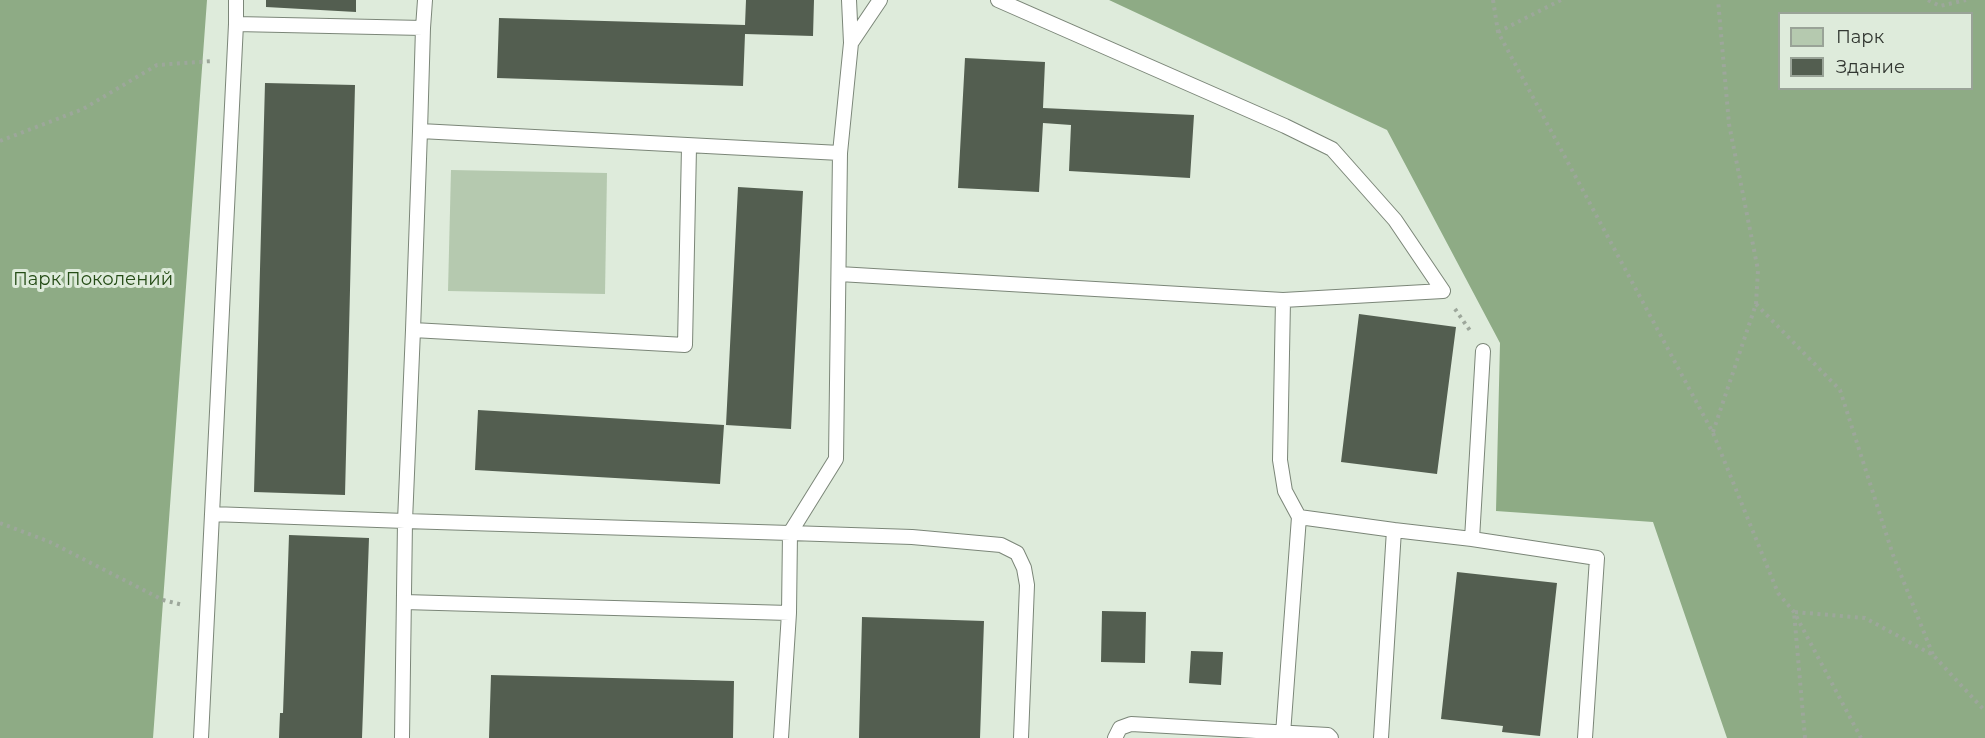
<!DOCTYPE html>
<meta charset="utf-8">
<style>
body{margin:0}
#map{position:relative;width:1985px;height:738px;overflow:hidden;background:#deebdb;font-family:Montserrat,sans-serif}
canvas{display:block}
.legend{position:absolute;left:1778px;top:12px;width:195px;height:78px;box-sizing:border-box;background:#deebdb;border:2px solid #99a397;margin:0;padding:8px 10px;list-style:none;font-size:18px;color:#323731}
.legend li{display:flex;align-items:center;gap:12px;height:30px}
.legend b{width:30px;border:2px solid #99a397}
</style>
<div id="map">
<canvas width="1985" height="738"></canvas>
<ul class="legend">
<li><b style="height:16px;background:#b5c9af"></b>Парк</li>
<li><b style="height:16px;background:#535e50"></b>Здание</li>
</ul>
</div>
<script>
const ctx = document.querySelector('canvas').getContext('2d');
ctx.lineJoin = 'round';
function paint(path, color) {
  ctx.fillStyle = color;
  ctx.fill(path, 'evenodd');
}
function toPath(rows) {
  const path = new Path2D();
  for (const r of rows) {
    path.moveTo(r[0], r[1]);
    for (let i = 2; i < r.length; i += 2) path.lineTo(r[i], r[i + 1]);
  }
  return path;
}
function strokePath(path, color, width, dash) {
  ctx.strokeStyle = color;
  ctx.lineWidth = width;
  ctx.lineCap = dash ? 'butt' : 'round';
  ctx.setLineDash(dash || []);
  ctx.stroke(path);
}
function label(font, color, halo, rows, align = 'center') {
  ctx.font = font + ' Montserrat,sans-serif';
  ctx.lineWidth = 6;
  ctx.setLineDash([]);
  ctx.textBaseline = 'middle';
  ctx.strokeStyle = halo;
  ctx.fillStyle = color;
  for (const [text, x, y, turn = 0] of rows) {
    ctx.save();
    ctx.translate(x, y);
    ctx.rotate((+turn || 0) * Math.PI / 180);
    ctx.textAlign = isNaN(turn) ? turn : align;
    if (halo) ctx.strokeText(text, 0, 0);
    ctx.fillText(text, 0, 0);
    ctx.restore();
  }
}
paint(toPath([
 [451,170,607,173,605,294,448,291]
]), '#b5c9af');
paint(toPath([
 [0,0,207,0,153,738,0,738],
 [1109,0,1985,0,1985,738,1727,738,1653,522,1496,511,1500,343,1387,130],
 [1780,14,1972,14,1972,88,1780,88]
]), '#8eab85');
paint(toPath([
 [266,0,356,0,356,12,266,7],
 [746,0,814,0,813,36,745,34,743,86,497,78,499,18,745,25],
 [965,58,1045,62,1043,108,1194,115,1190,178,1069,171,1071,125,1043,123,1039,192,958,188],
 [265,83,355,85,345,495,254,492],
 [738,187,803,191,791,429,726,425],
 [1359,314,1456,327,1437,474,1341,462],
 [478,410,724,425,720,484,475,470],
 [289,535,369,538,362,738,279,738,280,713,283,713],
 [1457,572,1557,583,1540,736,1502,732,1503,726,1441,719],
 [1102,611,1146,612,1145,663,1101,662],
 [862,617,984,621,980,738,859,738],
 [1191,651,1223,652,1221,685,1189,683],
 [491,675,734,681,733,738,489,738]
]), '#535e50');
const lane = toPath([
 [236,0,236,24,423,28,420,131,840,153],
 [849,0,851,43],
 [880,0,851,43,840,153,836,459,790,533,912,537,1001,545,1017,553,1024,568,1027,585,1021,738],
 [998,0,1285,126,1332,149,1395,220,1443,291],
 [423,28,425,0],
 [689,147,685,345,413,330,405,521,790,533,789,613,781,738],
 [839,274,1283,300,1443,291],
 [1283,300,1280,460,1285,491,1299,517,1394,530],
 [413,330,420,131],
 [212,514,236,24],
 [1472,539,1483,351],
 [404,602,789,613],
 [1283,734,1299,517],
 [201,738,212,514,405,521,402,738],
 [1115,738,1120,728,1131,724,1328,735,1331,738],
 [1381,738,1394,530,1472,539,1597,558,1585,738]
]);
strokePath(lane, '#7b8678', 16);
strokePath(toPath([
 [1493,0,1498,32,1713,433,1778,593,1794,612,1861,738],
 [1928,0,1940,6,1966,0],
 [1498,32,1561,0],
 [0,141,83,109,157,65,212,61],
 [1756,304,1840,390,1893,555,1933,655],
 [1455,309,1471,332],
 [1713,432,1756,304,1758,270,1729,124,1718,0],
 [0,523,50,542,163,600,183,605],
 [1805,738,1794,612,1865,618,1933,655,1985,711]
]), '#9da79b', 4, [3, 4.5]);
strokePath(lane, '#fff', 14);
label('18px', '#254c16', '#deebdb', [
 ["Парк Поколений",93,280]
]);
</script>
